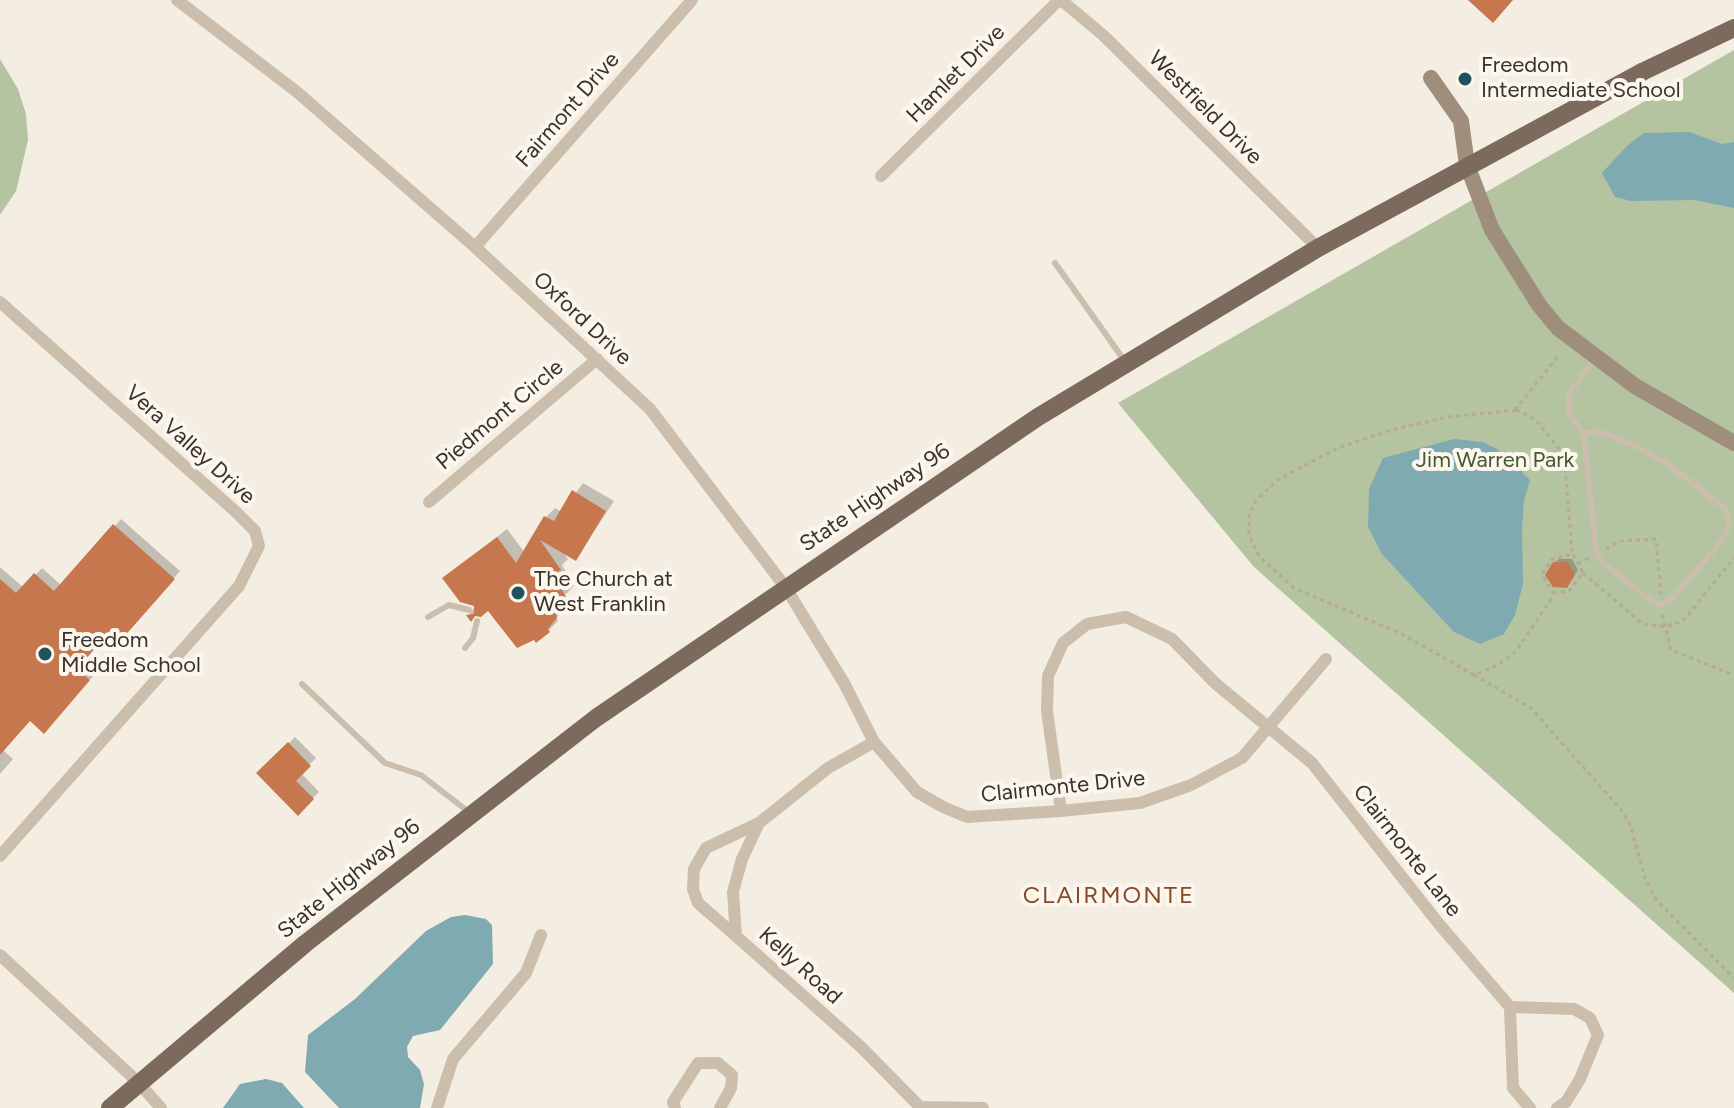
<!DOCTYPE html>
<style>
body{margin:0}
canvas{display:block;background:#f4ede1}
</style>
<canvas width="1734" height="1108"></canvas>
<script>
const ctx = document.querySelector('canvas').getContext('2d');
ctx.lineJoin = 'round';
function paint(path, color) {
  ctx.fillStyle = color;
  ctx.fill(path, 'evenodd');
}
function toPath(rows) {
  const path = new Path2D();
  for (const r of rows) {
    path.moveTo(r[0], r[1]);
    for (let i = 2; i < r.length; i += 2) path.lineTo(r[i], r[i + 1]);
  }
  return path;
}
function strokePath(path, color, width, dash) {
  ctx.strokeStyle = color;
  ctx.lineWidth = width;
  ctx.lineCap = dash ? 'butt' : 'round';
  ctx.setLineDash(dash || []);
  ctx.stroke(path);
}
function label(font, color, halo, rows, align = 'center') {
  ctx.font = font + ' Figtree,sans-serif';
  ctx.lineWidth = 8;
  ctx.setLineDash([]);
  ctx.textBaseline = 'middle';
  ctx.strokeStyle = halo;
  ctx.fillStyle = color;
  for (const [text, x, y, turn = 0] of rows) {
    ctx.save();
    ctx.translate(x, y);
    ctx.rotate((+turn || 0) * Math.PI / 180);
    ctx.textAlign = isNaN(turn) ? turn : align;
    if (halo) ctx.strokeText(text, 0, 0);
    ctx.fillText(text, 0, 0);
    ctx.restore();
  }
}
paint(toPath([
 [1734,50,1734,993,1254,567,1118,403],
 [0,59,18,89,26,114,28,140,16,191,0,215]
]), '#b4c3a0');
paint(toPath([
 [1690,132,1722,144,1734,142,1734,208,1694,200,1631,201,1615,197,1602,173,1627,146,1644,133],
 [1454,439,1483,442,1497,449,1530,480,1524,501,1522,529,1523,584,1515,615,1504,634,1480,644,1454,632,1382,554,1368,527,1369,489,1383,458],
 [465,915,486,919,492,925,493,964,440,1030,413,1036,407,1047,408,1057,420,1070,424,1084,420,1108,339,1108,305,1072,308,1035,355,999,426,931,451,917],
 [266,1079,282,1083,304,1108,223,1108,240,1084]
]), '#80aab1');
paint(toPath([
 [583,483,614,501,576,559,562,551,568,559,562,565,574,586,563,597,566,607,556,618,558,621,549,630,489,609,481,615,468,616,476,605,445,578,507,529,525,553,546,517,555,508,562,512],
 [121,519,180,571,128,630,112,628,82,661,96,673,50,724,30,719,3,750,13,759,0,774,0,567,24,588,42,568,62,586],
 [1559,559,1572,559,1578,570,1567,586,1554,563],
 [295,737,316,758,301,773,319,792,298,813,259,773]
]), '#0003');
paint(toPath([
 [1468,0,1513,0,1493,23],
 [572,490,606,511,576,561,540,540,561,570,553,574,566,597,554,606,557,618,548,629,550,632,536,643,534,640,517,648,488,611,481,617,475,616,471,622,466,615,474,614,474,606,460,602,442,578,497,537,516,563,544,516,554,521],
 [113,524,175,579,122,639,111,630,77,669,90,680,44,734,30,721,0,755,0,579,16,593,34,573,54,591],
 [1553,562,1568,562,1575,575,1567,588,1553,587,1545,575],
 [288,742,311,766,296,781,314,799,298,816,256,773]
]), '#c6774d');
strokePath(toPath([
 [1515,410,1560,354],
 [1516,410,1535,419,1560,450,1565,465,1572,554,1551,560,1542,575,1553,593,1550,601,1516,651,1498,665,1474,675,1402,634,1294,588,1259,556,1249,534,1249,514,1256,500,1279,479,1338,448,1391,430,1448,417,1516,410],
 [1606,549,1621,541,1656,539,1661,596],
 [1578,564,1589,558],
 [1583,573,1643,624,1665,627,1683,621,1734,558],
 [1553,593,1569,591,1583,573,1573,554],
 [1662,615,1671,650,1734,675],
 [1474,675,1531,708,1621,810,1630,824,1645,879,1657,901,1734,978]
]), '#b8a896', 3, [4, 4]);
strokePath(toPath([
 [1055,263,1124,360],
 [1584,434,1600,432,1636,446,1666,463,1725,508,1730,525,1719,544,1672,599,1660,605,1649,599,1603,563,1596,551,1584,434,1570,415,1568,395,1595,358],
 [428,617,449,605,469,610],
 [465,648,473,638,477,621],
 [302,684,385,763,421,775,470,813]
]), '#ccbeac', 6);
strokePath(toPath([
 [177,0,297,92,475,247,650,409,786,588,844,683,874,742,917,792,943,807,967,817,1061,811,1140,803,1191,785,1242,758,1326,659],
 [1061,0,1103,35,1318,248],
 [881,176,1059,0],
 [475,247,692,0],
 [0,302,236,512,255,531,259,546,239,586,0,856],
 [429,502,597,359],
 [874,742,828,768,759,823,742,859,733,892,736,936,861,1047,921,1108],
 [1061,811,1047,711,1048,676,1063,643,1087,624,1126,617,1172,639,1216,684,1312,763,1439,924,1510,1007,1513,1088,1530,1108],
 [736,936,698,903,693,889,694,869,706,848,759,823],
 [0,955,138,1082,161,1108],
 [1510,1007,1574,1009,1590,1018,1598,1035,1580,1079,1566,1102,1557,1108],
 [921,1107,983,1108],
 [437,1108,453,1059,526,973,541,935],
 [675,1108,673,1102,698,1063,718,1063,732,1075,731,1088,720,1108]
]), '#ccbeac', 12);
strokePath(toPath([
 [1431,78,1461,121,1467,165,1492,230,1539,305,1558,328,1635,386,1734,443]
]), '#a08e7d', 16);
strokePath(toPath([
 [110,1108,306,943,596,718,1038,417,1318,248,1644,71,1734,28]
]), '#7c6a5c', 18);
for (const [x, y, r, color] of [
 [1465,79,8,"#20525c"],
 [518,593,8,"#20525c"],
 [45,654,8,"#20525c"]
]) {
  const dot = new Path2D();
  dot.arc(x, y, r, 0, 2 * Math.PI);
  ctx.fillStyle = color;
  ctx.fill(dot);
  strokePath(dot, '#fbf6ee', 3);
}
label('22px', '#3a312b', '#fbf6ee', [
 ["Freedom",1481,66],
 ["Intermediate School",1481,91],
 ["The Church at",534,580],
 ["West Franklin",534,605],
 ["Freedom",61,641],
 ["Middle School",61,666]
], 'left');
label('22px', '#3a312b', '#fbf6ee', [
 ["Hamlet Drive",956,74,-45],
 ["Westfield Drive",1205,108,45],
 ["Fairmont Drive",568,110,-49],
 ["Oxford Drive",582,319,43],
 ["Piedmont Circle",500,415,-40],
 ["Vera Valley Drive",190,445,42],
 ["State Highway 96",875,498,-34],
 ["Clairmonte Drive",1063,787,-6],
 ["Clairmonte Lane",1407,851,52],
 ["State Highway 96",349,879,-39],
 ["Kelly Road",800,966,42]
]);
label('22px', '#45592f', '#fbf6ee', [
 ["Jim Warren Park",1495,461]
]);
ctx.letterSpacing = '2px';
label('24px', '#8a4724', '#fbf6ee', [
 ["CLAIRMONTE",1109,896]
]);
ctx.letterSpacing = '0px';
</script>
